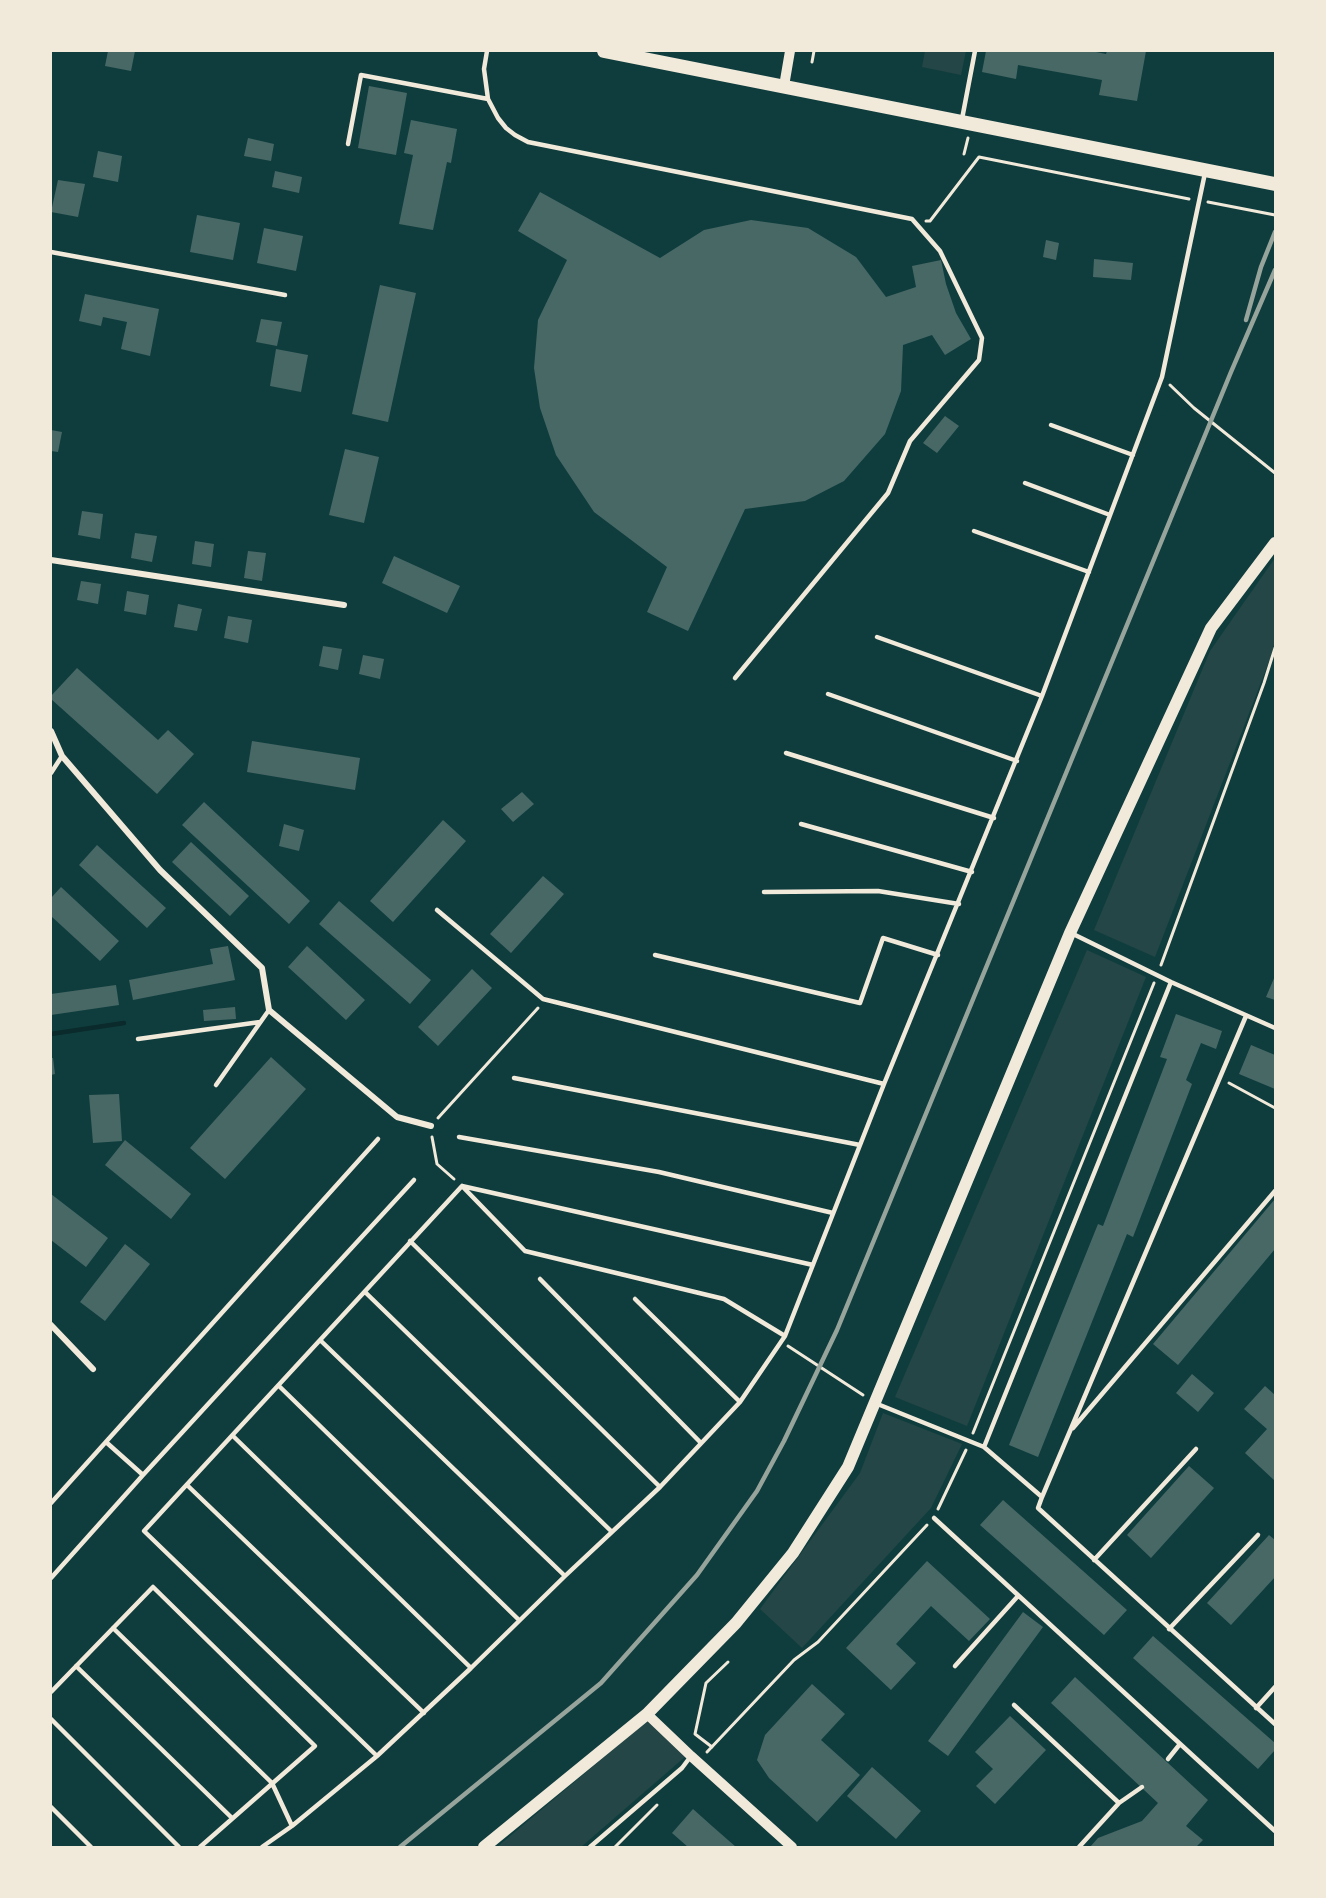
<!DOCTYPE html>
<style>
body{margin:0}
#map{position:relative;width:1326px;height:1898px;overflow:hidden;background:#0f3d3e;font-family:"Fira Sans Condensed",sans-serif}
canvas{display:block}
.frame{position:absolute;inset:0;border:52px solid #f1e9da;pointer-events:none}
</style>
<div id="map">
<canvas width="1326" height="1898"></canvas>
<div class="frame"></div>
</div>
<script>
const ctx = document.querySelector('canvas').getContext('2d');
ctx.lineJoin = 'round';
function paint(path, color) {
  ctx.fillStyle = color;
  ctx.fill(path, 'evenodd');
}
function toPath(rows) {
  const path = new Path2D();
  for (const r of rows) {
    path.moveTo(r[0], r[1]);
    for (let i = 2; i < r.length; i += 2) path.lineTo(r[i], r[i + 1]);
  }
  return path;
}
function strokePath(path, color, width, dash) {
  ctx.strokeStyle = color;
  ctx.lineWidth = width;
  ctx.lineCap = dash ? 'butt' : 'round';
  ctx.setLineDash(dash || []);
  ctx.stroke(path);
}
paint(toPath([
 [925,51,966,51,961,75,922,67],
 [1275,558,1275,642,1270,659,1155,957,1094,930,1210,651],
 [1087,950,1146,977,967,1426,895,1397],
 [883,1413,962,1444,931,1508,802,1648,760,1609,860,1473],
 [647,1721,686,1756,581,1847,497,1847]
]), '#244646');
strokePath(toPath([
 [51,1034,124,1023]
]), '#0a2a2b', 4.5);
paint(toPath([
 [108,51,135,51,131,71,105,66],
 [986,51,1091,51,1106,54,1107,51,1146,51,1137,101,1099,95,1102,80,1018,65,1016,79,982,72],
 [369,86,407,93,396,155,358,148],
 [411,120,457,129,451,163,447,162,433,230,399,224,413,155,404,153],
 [248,138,274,144,271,161,244,156],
 [98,151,122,156,118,182,93,177],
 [275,171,302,177,299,193,272,187],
 [58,180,85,184,78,217,51,212],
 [540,192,660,258,704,230,751,220,808,228,856,257,886,297,916,287,912,266,941,260,946,284,956,313,971,339,945,355,932,335,903,345,901,391,885,434,844,481,805,501,745,509,688,631,647,612,667,567,594,512,556,455,540,408,534,368,538,320,567,260,518,231],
 [197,215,240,223,233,260,190,252],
 [264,228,303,236,296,271,257,263],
 [1046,240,1059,243,1056,260,1043,257],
 [1094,259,1133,263,1131,280,1093,277],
 [380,285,416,293,388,422,352,414],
 [85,294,159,309,150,356,121,349,127,322,103,317,101,326,79,321],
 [261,319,282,322,277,346,256,342],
 [276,349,308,355,301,392,270,386],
 [945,416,959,426,937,453,923,443],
 [51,430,62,432,58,452,51,451],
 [345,449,379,457,364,523,329,515],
 [82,511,103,514,100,539,78,535],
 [135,533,157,536,152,562,131,558],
 [195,541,214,544,211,567,192,564],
 [248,551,266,553,262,581,244,578],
 [394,556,460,586,447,613,382,583],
 [81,581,101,584,98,604,77,600],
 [127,591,149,595,146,615,124,611],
 [178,604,202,609,197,631,174,627],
 [228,616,252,620,248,643,224,638],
 [323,646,342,649,338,670,319,666],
 [363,655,384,659,380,679,359,674],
 [77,668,158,740,168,730,194,754,157,794,51,699,51,696],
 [252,741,360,758,355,790,247,772],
 [522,792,534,804,513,822,501,809],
 [204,802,310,901,289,924,182,825],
 [443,820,466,841,393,922,370,901],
 [284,824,304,830,299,851,279,846],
 [191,842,249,896,230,916,172,862],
 [97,845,166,908,147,928,79,865],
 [543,876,564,894,511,953,490,934],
 [61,887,119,941,100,961,51,916,51,898],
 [339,901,431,980,410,1004,319,924],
 [228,946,235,980,133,1000,129,980,213,964,210,949],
 [307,946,365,1000,346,1020,288,967],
 [472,969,492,988,438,1046,418,1027],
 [1275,976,1275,1000,1266,997],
 [116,985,119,1005,51,1015,51,994],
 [235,1007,236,1019,204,1021,203,1010],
 [1176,1014,1222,1031,1216,1049,1201,1043,1186,1080,1192,1084,1133,1237,1127,1234,1038,1457,1009,1445,1098,1224,1103,1226,1167,1059,1160,1057],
 [1251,1045,1275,1055,1275,1089,1239,1074],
 [271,1057,306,1089,225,1179,190,1148],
 [51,1058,53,1058,55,1074,51,1075],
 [119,1094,122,1141,93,1143,89,1095],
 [125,1140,191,1194,171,1219,105,1165],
 [51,1194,108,1238,86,1267,51,1240],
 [1275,1199,1275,1249,1178,1365,1153,1344],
 [125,1244,150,1264,105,1321,80,1302],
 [1192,1374,1214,1393,1198,1412,1176,1393],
 [1265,1386,1275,1395,1275,1481,1245,1453,1267,1429,1244,1409],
 [1189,1466,1214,1488,1151,1558,1127,1535],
 [1003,1500,1127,1610,1104,1635,980,1525],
 [1269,1535,1275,1540,1275,1577,1231,1625,1207,1603],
 [927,1561,990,1619,969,1641,931,1606,896,1644,916,1663,891,1690,846,1648],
 [1023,1612,1043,1627,948,1756,928,1741],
 [1153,1636,1275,1743,1275,1750,1258,1769,1133,1658],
 [1075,1677,1208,1800,1186,1826,1203,1840,1196,1847,1090,1847,1098,1838,1142,1821,1158,1803,1051,1703],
 [812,1684,845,1714,821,1740,860,1775,817,1822,769,1778,757,1760,765,1735],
 [1010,1716,1046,1750,995,1804,976,1786,993,1769,975,1752],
 [872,1767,921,1811,896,1839,847,1796],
 [693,1809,712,1826,736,1847,688,1847,672,1833]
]), '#486865');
strokePath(toPath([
 [812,62,814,51],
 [964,154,968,138],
 [1208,202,1275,215],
 [926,221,930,221,979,157,1189,199],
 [1170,385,1194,408,1275,473],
 [1161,965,1264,683,1275,648],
 [1229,1083,1275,1108],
 [438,1118,538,1008],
 [432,1137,437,1164,454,1179],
 [788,1346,863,1395],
 [973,1433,1154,983],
 [938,1509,966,1450],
 [712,1747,695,1734,706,1683,728,1662],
 [707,1752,794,1660,818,1642,927,1525],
 [615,1847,657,1805]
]), '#f1e9da', 3);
strokePath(toPath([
 [487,51,484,69,488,99,498,118,506,128,515,135,528,142,912,219,940,251,982,338,979,360,910,441,888,493,735,678],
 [962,119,975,51],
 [348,144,361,75,488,99],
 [51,252,285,295],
 [1051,425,1133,455],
 [1025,483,1110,515],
 [974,531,1089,572],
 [877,637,1042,696],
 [828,694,1017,761],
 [786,753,994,818],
 [51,773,62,756],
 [801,824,972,872],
 [764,892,878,891,959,904],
 [437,910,543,999,884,1084],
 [1071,933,1171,982,1275,1028],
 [655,955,860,1003,883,938,938,955],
 [138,1039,260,1022],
 [514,1078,860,1145],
 [216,1085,269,1010],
 [459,1137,659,1172,833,1213],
 [462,1186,525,1251,724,1299,785,1336],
 [410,1241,660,1487],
 [540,1279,701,1443],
 [365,1292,611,1531],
 [635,1299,740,1402],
 [320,1340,565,1576],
 [279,1386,519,1620],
 [875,1403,984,1447,1042,1497,1038,1508,1275,1724],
 [1073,1428,1275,1191],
 [233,1436,471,1668],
 [106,1442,143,1475],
 [984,1447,1171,982],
 [187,1485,424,1713],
 [1042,1497,1246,1016],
 [51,1503,378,1139],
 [934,1518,1275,1831],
 [1094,1560,1196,1449],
 [51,1578,143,1475,414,1180],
 [113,1628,272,1783,292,1826],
 [1169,1629,1258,1535],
 [76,1666,232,1818],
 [955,1666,1018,1596],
 [51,1692,153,1587,315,1746,200,1847],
 [1014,1705,1119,1803,1079,1847],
 [1256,1708,1275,1687],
 [51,1719,179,1847],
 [377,1756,144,1531,462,1186,813,1265],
 [1168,1759,1180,1744],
 [1119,1803,1142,1787],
 [51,1807,91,1847],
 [262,1847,292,1826,377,1756,471,1668,565,1576,660,1487,740,1402,785,1336,884,1084,1042,696,1162,377,1205,173],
 [590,1847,682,1768,691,1756]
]), '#f1e9da', 4.5);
strokePath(toPath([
 [51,560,344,605],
 [51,731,62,756,160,870,262,968,269,1010,397,1117,431,1126],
 [51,1325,93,1369]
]), '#f1e9da', 6);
strokePath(toPath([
 [784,86,790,51],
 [647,1714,691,1756,792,1847]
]), '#f1e9da', 10);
strokePath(toPath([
 [484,1847,647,1714,736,1623,793,1553,848,1467,1070,933,1211,628,1275,543]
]), '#f1e9da', 12);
strokePath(toPath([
 [604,51,1275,184]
]), '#f1e9da', 14);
strokePath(toPath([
 [1246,320,1261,267,1275,232],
 [400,1847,601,1683,697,1575,757,1491,784,1441,837,1330,1231,372,1275,270]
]), '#97a49c', 4.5);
</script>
